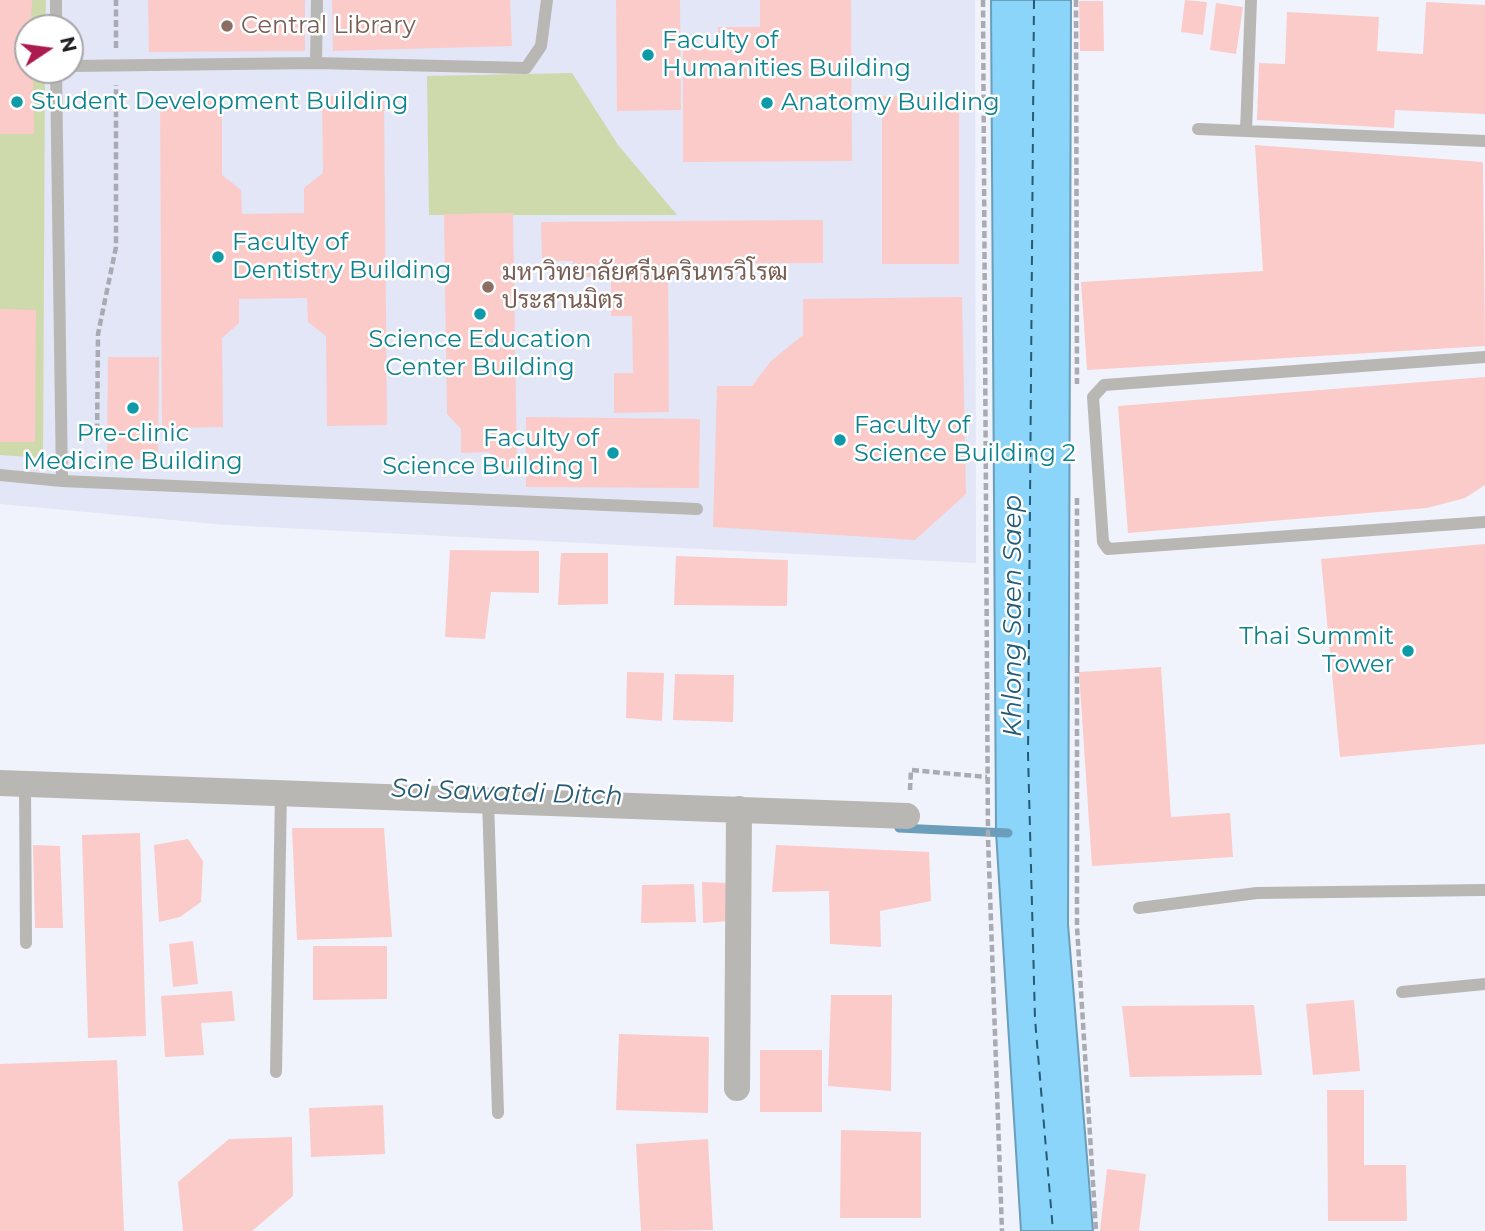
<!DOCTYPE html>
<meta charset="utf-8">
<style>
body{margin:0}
#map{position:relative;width:1485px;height:1231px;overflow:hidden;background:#f1f3fc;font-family:Montserrat,sans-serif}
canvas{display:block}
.north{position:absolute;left:14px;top:14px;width:70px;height:70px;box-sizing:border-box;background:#fff;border:2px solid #a6a6a7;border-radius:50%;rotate:77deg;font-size:19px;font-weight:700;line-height:28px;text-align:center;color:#202124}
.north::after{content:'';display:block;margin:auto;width:24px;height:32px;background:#ac1b4f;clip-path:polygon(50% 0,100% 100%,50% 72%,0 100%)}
</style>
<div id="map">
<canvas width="1485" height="1231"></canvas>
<div class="north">N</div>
</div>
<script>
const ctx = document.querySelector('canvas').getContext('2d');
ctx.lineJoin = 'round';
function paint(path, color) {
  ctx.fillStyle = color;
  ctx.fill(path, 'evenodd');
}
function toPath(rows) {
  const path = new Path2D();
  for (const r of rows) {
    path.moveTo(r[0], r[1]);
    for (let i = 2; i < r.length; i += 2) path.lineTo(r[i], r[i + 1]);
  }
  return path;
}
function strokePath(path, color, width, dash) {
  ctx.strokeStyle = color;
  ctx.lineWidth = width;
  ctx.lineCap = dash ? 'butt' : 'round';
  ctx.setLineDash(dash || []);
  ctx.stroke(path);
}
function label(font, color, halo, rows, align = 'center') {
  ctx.font = font + ' Montserrat,Sarabun,sans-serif';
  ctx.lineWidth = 5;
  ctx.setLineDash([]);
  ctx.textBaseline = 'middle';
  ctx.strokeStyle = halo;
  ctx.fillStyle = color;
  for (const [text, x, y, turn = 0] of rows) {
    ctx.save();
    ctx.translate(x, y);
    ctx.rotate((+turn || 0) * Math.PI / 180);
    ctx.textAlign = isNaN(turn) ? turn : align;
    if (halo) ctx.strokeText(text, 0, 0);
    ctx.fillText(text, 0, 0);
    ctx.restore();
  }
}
paint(toPath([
 [0,0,975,0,976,563,226,525,0,504],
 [28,28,70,28,70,70,28,70]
]), '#e2e6f6');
paint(toPath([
 [0,0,46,0,45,28,28,28,28,70,45,70,43,458,0,455],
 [572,73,618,145,677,215,429,215,427,76]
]), '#ced9ac');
const water = toPath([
 [991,0,1071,0,1068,924,1093,1231,1021,1231,996,832,991,0]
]);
paint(water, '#8bd4fa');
strokePath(water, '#6b9eba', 2);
strokePath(toPath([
 [899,828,1008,833]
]), '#6b9eba', 9);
strokePath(toPath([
 [1034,0,1028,754,1035,1019,1053,1231]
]), '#245b76', 2, [9, 7]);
paint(toPath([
 [0,0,32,0,28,70,33,70,34,134,0,134],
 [148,0,305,0,305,51,149,52],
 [332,0,510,0,512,46,333,51],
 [616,0,680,0,681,110,617,111],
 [760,0,851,0,852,161,683,162,683,45,718,44,718,27,760,27],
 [1185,0,1207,2,1203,35,1181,32],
 [1079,1,1103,1,1104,51,1080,51],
 [1426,2,1485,5,1485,114,1395,110,1394,128,1257,120,1259,63,1285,64,1287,12,1379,17,1377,51,1423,54],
 [1216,3,1243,7,1236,54,1210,50],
 [384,95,387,425,327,426,326,336,308,322,307,298,239,299,239,323,222,338,223,427,162,428,160,98,222,98,222,175,241,190,242,214,304,213,304,188,323,173,322,96],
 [882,96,959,96,959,264,882,264],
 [1255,145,1483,162,1485,346,1087,370,1081,282,1263,271],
 [513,213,517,467,490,467,490,452,461,453,461,429,447,414,444,214],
 [823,220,823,263,668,264,669,412,614,413,614,373,633,373,632,316,611,316,611,277,573,277,573,261,542,261,541,222],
 [962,297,966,494,915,540,713,527,717,386,752,386,771,361,803,335,803,299],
 [0,309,36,310,35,442,0,442],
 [108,357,159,357,158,460,107,459],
 [1485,377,1485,485,1465,498,1427,508,1128,533,1118,406],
 [526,417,700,419,699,488,526,487],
 [1485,544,1485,744,1340,757,1321,559],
 [450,550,539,551,539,593,491,592,485,639,445,637],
 [561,553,608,553,608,604,558,605],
 [676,556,788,560,787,606,674,605],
 [1161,667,1171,817,1230,813,1233,857,1092,866,1079,672],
 [627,672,664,673,662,721,626,718],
 [675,674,734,675,733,722,673,720],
 [292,828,384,828,392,937,297,940],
 [140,833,146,1036,88,1038,82,835],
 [188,839,203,861,201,902,180,917,159,922,154,845],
 [33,845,60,846,63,928,35,928],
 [776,845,929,852,931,901,880,911,881,947,830,944,829,891,772,892],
 [702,882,730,883,730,921,703,923],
 [694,884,696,922,641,923,642,885],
 [193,941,198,984,173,987,169,944],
 [313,946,387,946,387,999,313,1000],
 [232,991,235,1021,201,1023,204,1055,165,1057,161,996],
 [831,995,892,995,891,1091,828,1086],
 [1354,1000,1360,1071,1313,1075,1306,1004],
 [1254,1005,1262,1075,1130,1077,1122,1006],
 [619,1034,709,1037,708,1113,616,1110],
 [760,1050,822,1050,822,1112,760,1112],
 [117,1060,124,1231,0,1231,0,1064],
 [1327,1090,1364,1090,1364,1165,1406,1165,1407,1221,1328,1221],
 [383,1105,385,1154,311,1157,309,1108],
 [841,1130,921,1132,921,1218,840,1218],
 [292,1137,293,1196,252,1231,183,1231,178,1182,229,1139],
 [708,1139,713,1230,641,1231,636,1144],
 [1107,1169,1146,1174,1139,1231,1100,1231]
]), '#fbcbc9');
strokePath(toPath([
 [983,0,988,838,1002,1231],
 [1076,0,1077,384],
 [116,48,116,0],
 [97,441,98,334,116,247,116,85],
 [1077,498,1077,927,1096,1231],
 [910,790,911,770,987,777]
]), '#aaabb2', 4.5, [7, 3.5]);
strokePath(toPath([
 [56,28,56,0],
 [316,63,526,68,541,46,547,0],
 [70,66,316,63,317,0],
 [56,70,62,481],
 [1198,129,1485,141],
 [1246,131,1251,0],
 [1485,357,1104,385,1093,397,1103,542,1108,549,1485,522],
 [0,475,62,481,697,509],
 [25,784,26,943],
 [488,800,498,1113],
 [1139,908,1257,893,1485,890],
 [1402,992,1485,984],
 [276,1072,281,792]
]), '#b8b7b3', 12);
strokePath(toPath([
 [0,783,907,816],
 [737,1088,739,809]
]), '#b8b7b3', 26);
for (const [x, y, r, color] of [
 [227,26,7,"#8d6e63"],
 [648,55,7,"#0f9aa8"],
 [17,102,7,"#0f9aa8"],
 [767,103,7,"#0f9aa8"],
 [218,257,7,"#0f9aa8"],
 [488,287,7,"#8d6e63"],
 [480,314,7,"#0f9aa8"],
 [133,408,7,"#0f9aa8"],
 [840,440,7,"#0f9aa8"],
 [613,453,7,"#0f9aa8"],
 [1408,651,7,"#0f9aa8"]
]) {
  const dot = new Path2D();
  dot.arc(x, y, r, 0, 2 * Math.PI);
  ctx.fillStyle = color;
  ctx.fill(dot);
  strokePath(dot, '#fff', 2.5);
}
label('24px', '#785e54', '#fff', [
 ["Central Library",241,26],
 ["มหาวิทยาลัยศรีนครินทรวิโรฒ",502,273],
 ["ประสานมิตร",502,301]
], 'left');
label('24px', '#0d838f', '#fff', [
 ["Faculty of",662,41],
 ["Humanities Building",662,69],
 ["Student Development Building",31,102],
 ["Anatomy Building",781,103],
 ["Faculty of",232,243],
 ["Dentistry Building",232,271],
 ["Science Education",480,340,"center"],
 ["Center Building",480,368,"center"],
 ["Faculty of",854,426],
 ["Science Building 2",854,454],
 ["Pre-clinic",133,434,"center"],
 ["Medicine Building",133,462,"center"],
 ["Faculty of",599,439,"right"],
 ["Science Building 1",599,467,"right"],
 ["Thai Summit",1394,637,"right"],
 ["Tower",1394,665,"right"]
], 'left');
label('italic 26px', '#245b76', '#fff', [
 ["Khlong Saen Saep",1013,616,-90],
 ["Soi Sawatdi Ditch",507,793,2]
]);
</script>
